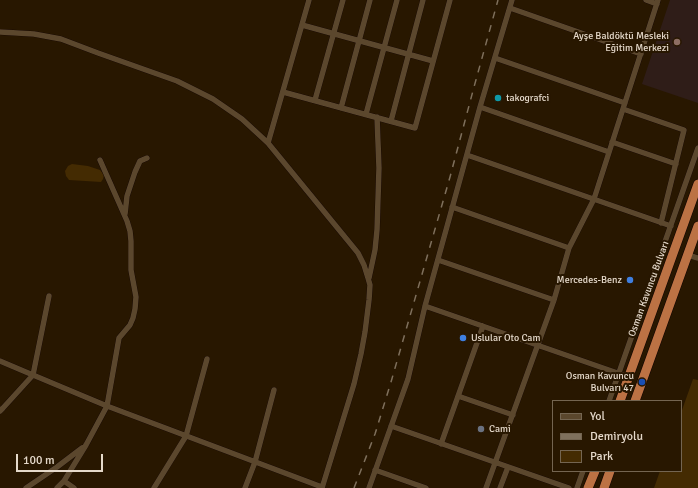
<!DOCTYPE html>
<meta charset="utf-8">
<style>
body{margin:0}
#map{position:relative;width:698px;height:488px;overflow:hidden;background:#281700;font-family:Signika,sans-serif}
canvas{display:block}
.legend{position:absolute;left:552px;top:400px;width:130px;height:72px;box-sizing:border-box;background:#281700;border:1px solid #746551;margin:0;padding:5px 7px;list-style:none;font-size:12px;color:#e5d9ca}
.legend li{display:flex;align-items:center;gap:8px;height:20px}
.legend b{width:20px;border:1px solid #746551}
.scale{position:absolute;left:16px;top:454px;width:87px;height:18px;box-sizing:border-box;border:2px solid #e5d9ca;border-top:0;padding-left:5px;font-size:12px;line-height:14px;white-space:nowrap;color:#e5d9ca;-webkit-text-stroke:3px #281700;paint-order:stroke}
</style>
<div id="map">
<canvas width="698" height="488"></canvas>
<ul class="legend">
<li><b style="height:5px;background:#5b472d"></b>Yol</li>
<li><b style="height:5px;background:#7f705c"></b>Demiryolu</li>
<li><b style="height:11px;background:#442b02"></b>Park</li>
</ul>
<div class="scale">100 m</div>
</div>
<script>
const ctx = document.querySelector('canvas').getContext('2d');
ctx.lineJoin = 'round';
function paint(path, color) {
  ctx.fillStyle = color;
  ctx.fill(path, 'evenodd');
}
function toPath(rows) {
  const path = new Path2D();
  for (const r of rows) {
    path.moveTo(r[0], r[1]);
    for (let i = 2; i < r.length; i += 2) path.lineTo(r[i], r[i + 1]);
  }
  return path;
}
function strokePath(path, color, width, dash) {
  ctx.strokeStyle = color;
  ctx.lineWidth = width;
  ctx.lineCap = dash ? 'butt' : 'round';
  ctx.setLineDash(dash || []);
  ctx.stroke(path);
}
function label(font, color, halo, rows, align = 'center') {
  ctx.font = font + ' Signika,sans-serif';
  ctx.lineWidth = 4;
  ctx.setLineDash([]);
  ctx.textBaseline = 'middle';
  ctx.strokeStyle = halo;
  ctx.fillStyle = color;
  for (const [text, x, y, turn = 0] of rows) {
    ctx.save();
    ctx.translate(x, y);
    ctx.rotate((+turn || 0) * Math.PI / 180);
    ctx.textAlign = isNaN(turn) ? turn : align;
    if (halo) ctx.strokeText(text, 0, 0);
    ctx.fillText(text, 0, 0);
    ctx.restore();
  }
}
paint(toPath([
 [670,0,698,0,698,103,642,84]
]), '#2f1d18');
paint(toPath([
 [72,164,88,166,100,170,104,175,103,179,101,182,69,180,66,176,65,171,68,166],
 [693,379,698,380,698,488,654,488,660,471,681,471,681,413]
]), '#442b02');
const minor = toPath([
 [646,0,657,4],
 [510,8,641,54],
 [302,25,433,61],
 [0,32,34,34,61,39,98,53,177,81,213,99,242,119,268,143,358,253,364,265,368,278,370,285,369,300,365,332,361,354,354,384,322,488],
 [495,58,625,103],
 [283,92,415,128,450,0],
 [315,100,343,0],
 [480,107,609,152],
 [341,108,370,0],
 [623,109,684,130,661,223],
 [366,114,397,0],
 [391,121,423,0],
 [612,142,676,164],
 [268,143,309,0],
 [467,155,671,226],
 [452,207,569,248],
 [125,214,127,196,135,172,140,161,147,158],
 [688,255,698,258],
 [438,260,554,300],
 [369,278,375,250,377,230,379,168,377,117],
 [425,306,629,377],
 [0,361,33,375,107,406,322,487],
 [458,396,513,415],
 [609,401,698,148],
 [0,411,3,408,33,375,49,296],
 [391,426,569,488],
 [441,444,483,326],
 [375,470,426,488],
 [64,481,74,488],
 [26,488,57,467,82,448],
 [57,488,64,481,86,445,107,406,119,338,130,325,133,318,135,309,136,297,131,270,131,241,130,231,127,221,100,160],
 [154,488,186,436,207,359],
 [245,488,255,462,274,390],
 [369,488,408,379,425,306,480,107,512,0],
 [486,488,554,300,569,248,594,199,658,0],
 [500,488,508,467],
 [577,488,583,471]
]);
const trunk = toPath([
 [620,401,698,184],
 [635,401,698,226],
 [588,488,595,471],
 [604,488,610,471]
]);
strokePath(minor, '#100300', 6);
strokePath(trunk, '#100300', 10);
strokePath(minor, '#5b472d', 5.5);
strokePath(trunk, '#bc7244', 9);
strokePath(toPath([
 [354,488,375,434,391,382,450,177,474,87,498,0]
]), '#7f705c', 1.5, [7, 7]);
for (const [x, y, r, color] of [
 [677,42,4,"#8d6e63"],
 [498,98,4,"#0f9aa8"],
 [630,280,4,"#3f7fe0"],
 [463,338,4,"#3f7fe0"],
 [642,382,4,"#1a4fb4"],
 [481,429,4,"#6b7280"]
]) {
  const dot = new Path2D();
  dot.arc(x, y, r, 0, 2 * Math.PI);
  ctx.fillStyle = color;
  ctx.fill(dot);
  strokePath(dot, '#281700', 1.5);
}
label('10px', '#e5d9ca', '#281700', [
 ["Ayşe Baldöktü Mesleki",669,36],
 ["Eğitim Merkezi",669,48],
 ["takografci",506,98,"left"],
 ["Mercedes-Benz",622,280],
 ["Uslular Oto Cam",471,338,"left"],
 ["Osman Kavuncu",634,376],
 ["Bulvarı 47",634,388],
 ["Cami",489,429,"left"]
], 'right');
label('10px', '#e5d9ca', '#281700', [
 ["Osman Kavuncu Bulvarı",649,289,-70]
]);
</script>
